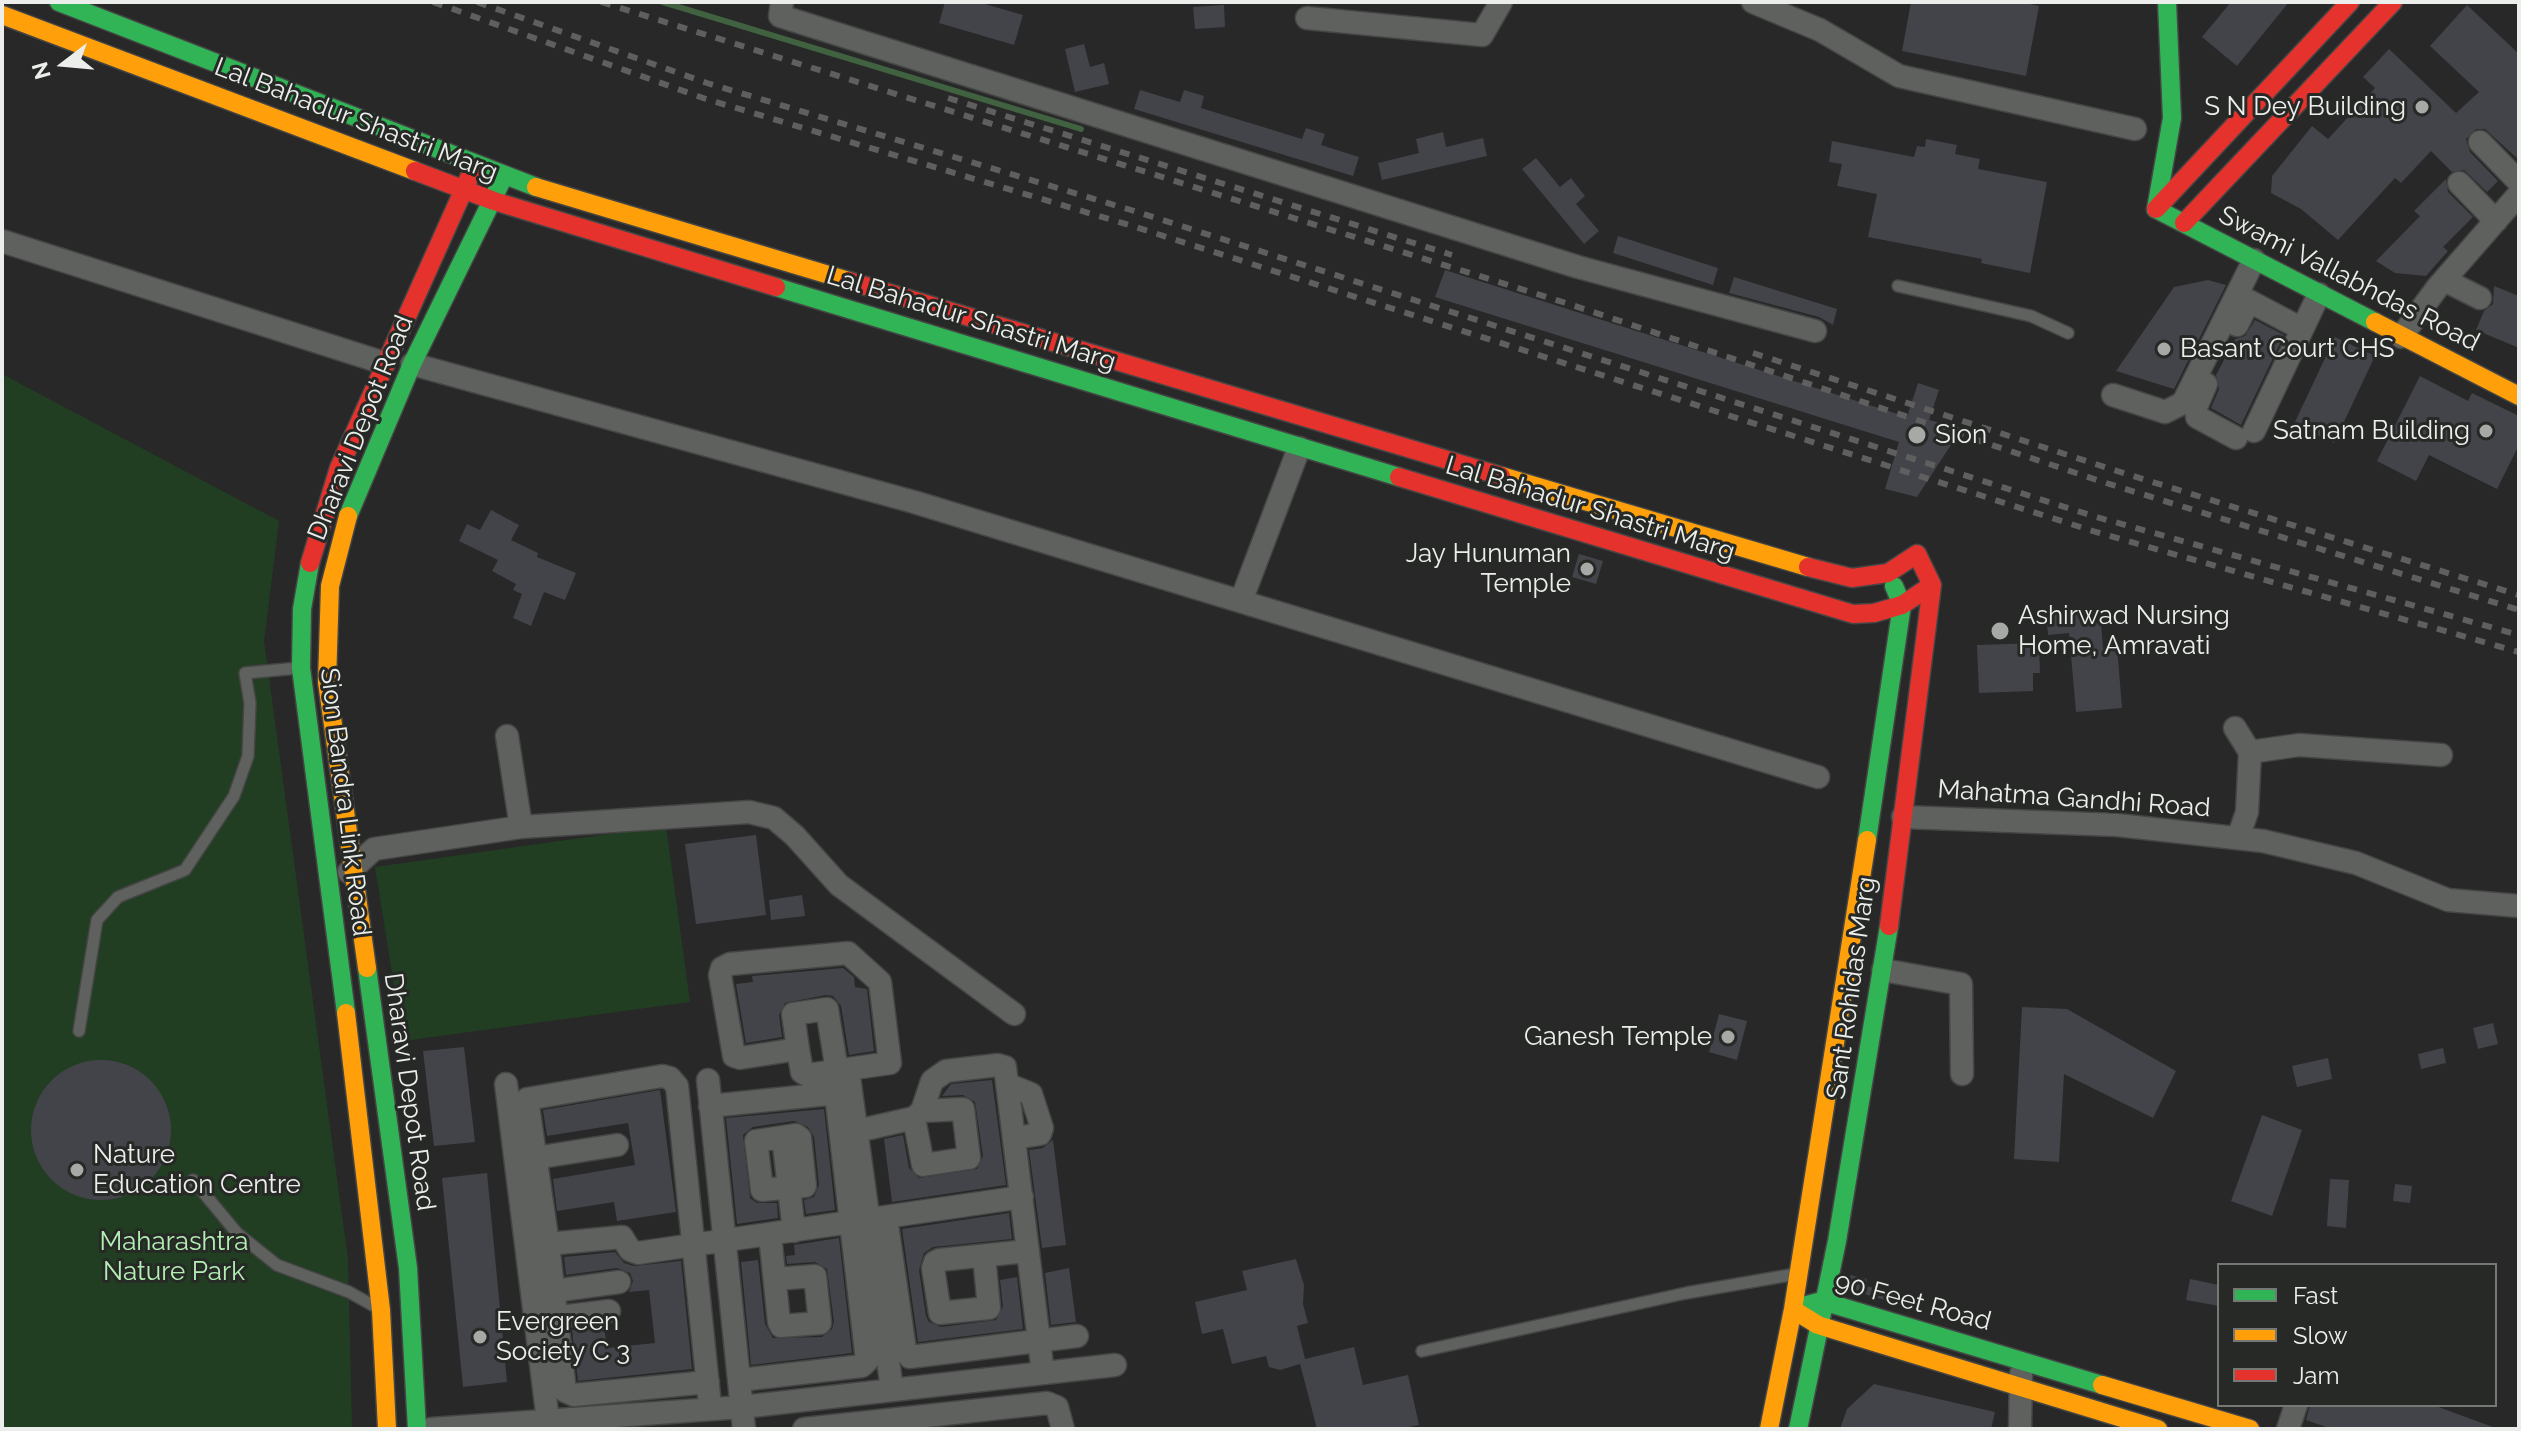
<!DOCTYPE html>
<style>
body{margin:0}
#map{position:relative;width:2521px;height:1431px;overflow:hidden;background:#272827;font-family:Raleway,sans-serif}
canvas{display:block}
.frame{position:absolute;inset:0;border:4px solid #eceeeb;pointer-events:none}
.legend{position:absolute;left:2217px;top:1263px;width:280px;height:144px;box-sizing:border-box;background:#262926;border:2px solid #757875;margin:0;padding:10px 14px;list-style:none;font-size:24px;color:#eceeeb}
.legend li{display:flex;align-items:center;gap:16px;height:40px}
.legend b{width:40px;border:2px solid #757875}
.north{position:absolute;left:24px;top:24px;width:80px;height:80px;-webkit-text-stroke:6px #262926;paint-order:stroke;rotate:254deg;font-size:22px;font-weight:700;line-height:32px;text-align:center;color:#eceeeb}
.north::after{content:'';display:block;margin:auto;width:28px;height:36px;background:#eceeeb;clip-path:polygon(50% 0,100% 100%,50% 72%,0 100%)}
</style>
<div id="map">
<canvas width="2521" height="1431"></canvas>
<div class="frame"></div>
<ul class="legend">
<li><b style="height:10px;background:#30b455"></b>Fast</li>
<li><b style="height:10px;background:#ff9f0a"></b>Slow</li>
<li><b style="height:10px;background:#e5322d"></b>Jam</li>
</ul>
<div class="north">N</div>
</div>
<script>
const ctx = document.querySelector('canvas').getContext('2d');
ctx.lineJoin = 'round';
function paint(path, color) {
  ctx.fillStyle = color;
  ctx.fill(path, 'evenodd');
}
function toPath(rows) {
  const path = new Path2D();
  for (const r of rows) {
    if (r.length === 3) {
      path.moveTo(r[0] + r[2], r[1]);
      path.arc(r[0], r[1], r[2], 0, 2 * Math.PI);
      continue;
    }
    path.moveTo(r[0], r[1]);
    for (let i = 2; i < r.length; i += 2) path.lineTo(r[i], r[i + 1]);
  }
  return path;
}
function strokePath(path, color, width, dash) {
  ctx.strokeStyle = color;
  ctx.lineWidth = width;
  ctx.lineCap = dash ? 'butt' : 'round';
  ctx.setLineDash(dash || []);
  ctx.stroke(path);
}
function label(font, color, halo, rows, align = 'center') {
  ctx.font = font + ' Raleway,sans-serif';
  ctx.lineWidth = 6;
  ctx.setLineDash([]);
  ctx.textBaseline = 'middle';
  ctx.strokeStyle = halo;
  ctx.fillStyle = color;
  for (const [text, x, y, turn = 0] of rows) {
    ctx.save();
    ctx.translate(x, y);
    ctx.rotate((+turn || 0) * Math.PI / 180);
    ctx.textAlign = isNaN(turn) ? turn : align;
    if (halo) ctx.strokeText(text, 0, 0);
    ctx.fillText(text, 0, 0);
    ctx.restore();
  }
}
paint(toPath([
 [2,374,279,521,264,641,348,1259,352,1429,2,1429],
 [666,826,690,1002,403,1041,375,867]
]), '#223e22');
strokePath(toPath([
 [662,2,1081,129]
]), '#406240', 6);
paint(toPath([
 [945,2,978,2,1023,15,1014,45,939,23],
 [1911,2,2021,2,2039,6,2026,76,1902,51],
 [2231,2,2289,2,2237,66,2202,37],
 [1224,5,1225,27,1195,29,1193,7],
 [2467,5,2519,54,2519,160,2485,129,2476,129,2466,139,2470,152,2498,181,2487,192,2464,170,2452,172,2431,151,2401,183,2395,178,2338,240,2301,209,2271,193,2272,176,2312,126,2328,139,2375,88,2363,77,2389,49,2456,113,2479,92,2430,46],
 [1084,44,1090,67,1104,63,1109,84,1075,92,1065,49],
 [1140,90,1180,102,1184,90,1204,96,1201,108,1302,139,1306,128,1325,134,1321,145,1359,157,1353,176,1134,109],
 [1443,132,1446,147,1483,138,1487,156,1382,180,1378,163,1419,153,1416,139],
 [1926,139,1957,145,1955,154,1980,159,1978,169,2047,182,2030,273,1981,263,1982,259,1868,237,1877,194,1837,186,1842,164,1829,162,1832,141,1914,157,1917,146,1925,147],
 [1536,158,1560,187,1571,178,1585,196,1576,204,1599,231,1584,244,1522,169],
 [2446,179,2448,192,2473,217,2443,247,2448,251,2426,276,2395,273,2376,261,2420,216,2414,211],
 [1618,236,1718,268,1713,285,1613,253],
 [1445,270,1907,417,1918,383,1939,390,1929,420,1962,428,1917,497,1885,489,1899,442,1435,297],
 [1734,277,1837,309,1833,325,1819,317,1729,293],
 [2208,280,2226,285,2174,389,2116,371,2174,287],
 [2494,286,2519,296,2519,348,2476,330,2484,311,2493,304],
 [2255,320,2284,335,2241,425,2211,408,2219,389,2216,375,2235,339,2245,336],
 [2335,337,2375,356,2334,443,2294,424],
 [2420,376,2468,401,2472,393,2519,416,2519,445,2497,489,2429,455,2416,481,2377,461],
 [491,510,519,525,511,540,538,553,537,557,576,573,565,600,544,592,531,626,513,618,522,594,513,590,516,584,492,571,498,560,459,541,467,524,480,530],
 [1579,554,1603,561,1596,584,1572,577],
 [2100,611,2103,648,2117,646,2122,708,2076,712,2069,633,2048,635,2046,614],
 [2039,643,2040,673,2033,673,2033,691,1979,693,1977,645],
 [756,835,766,915,696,924,685,844],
 [802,895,805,916,771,920,769,900],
 [843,968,854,977,855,987,867,989,874,1051,849,1055,841,1006,833,996,826,995,785,1003,779,1015,782,1037,746,1043,736,984,753,982,752,976],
 [2022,1007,2067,1009,2176,1071,2153,1118,2064,1074,2059,1162,2014,1159],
 [1719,1014,1747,1021,1737,1060,1709,1052],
 [2493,1023,2498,1044,2478,1049,2473,1028],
 [464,1047,475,1142,434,1146,423,1051],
 [2443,1048,2446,1063,2421,1069,2418,1054],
 [2328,1058,2332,1079,2297,1087,2292,1066],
 [101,1130,70],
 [992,1080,1006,1185,892,1202,884,1139,903,1135,909,1168,919,1178,977,1169,983,1156,975,1102,963,1095,942,1096,951,1084],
 [660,1090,676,1212,617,1221,614,1202,557,1211,553,1179,635,1165,628,1123,547,1136,543,1110],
 [824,1109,835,1210,806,1214,804,1200,814,1197,819,1185,814,1137,808,1127,794,1121,753,1127,743,1135,750,1198,757,1203,777,1203,778,1218,737,1224,726,1118],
 [2262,1115,2302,1130,2272,1216,2231,1201],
 [1053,1140,1066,1245,1042,1248,1029,1150,1043,1148],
 [487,1173,507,1382,463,1387,442,1178],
 [2330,1179,2349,1180,2346,1228,2327,1226],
 [2395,1184,2412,1186,2410,1203,2393,1201],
 [1009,1213,1012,1239,933,1247,924,1253,919,1270,926,1316,929,1322,941,1327,996,1320,1003,1307,1000,1280,1017,1277,1023,1329,918,1342,902,1229],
 [839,1238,852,1353,751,1365,741,1262,758,1260,765,1324,773,1338,822,1337,832,1329,834,1322,827,1269,815,1262,787,1264,786,1256,795,1255,794,1245],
 [615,1252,624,1263,634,1266,681,1261,692,1369,578,1381,572,1330,604,1326,607,1348,655,1343,649,1290,629,1292,633,1281,630,1273,617,1268,566,1275,564,1257],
 [1296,1259,1304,1285,1303,1304,1308,1323,1297,1326,1305,1359,1354,1347,1363,1385,1408,1375,1419,1425,1399,1429,1317,1429,1300,1364,1280,1370,1269,1367,1266,1356,1232,1364,1223,1329,1202,1334,1195,1302,1247,1290,1242,1271],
 [1069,1268,1076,1322,1051,1325,1045,1273],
 [1850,1275,1867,1279,1866,1286,1904,1295,1902,1305,1847,1289],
 [2190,1279,2219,1285,2219,1306,2186,1300],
 [1874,1384,1995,1412,1991,1429,1840,1429,1847,1409],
 [2310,1405,2433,1405,2493,1427,2332,1429,2306,1420]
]), '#43434a');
const lane = toPath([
 [1898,286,2031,316,2068,333],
 [79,1031,97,920,118,897,185,870,234,796,248,756,250,703,245,673,298,668],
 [193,1180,237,1233,277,1265,349,1292,374,1306],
 [1422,1351,1686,1293,1796,1274]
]);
const street = toPath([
 [782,2,780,16,1578,267,1815,331],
 [1753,2,1820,30,1899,76,2135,129],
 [1307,18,1482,35,1501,2],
 [2480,142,2519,182],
 [2459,183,2496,221],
 [2,241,384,363],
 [2444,280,2480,298],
 [2237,325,2249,301,2302,329],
 [2401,337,2437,288,2519,194],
 [412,364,914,502,1818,777],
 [2206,384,2196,407,2197,417,2236,438],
 [2113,395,2165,412,2183,403,2254,260],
 [2254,431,2319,294],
 [1241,601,1299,448],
 [2235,728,2250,752,2247,812,2238,838],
 [507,736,521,827],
 [2250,752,2299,745,2441,755],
 [1903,817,2117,825,2263,841,2356,863,2448,900,2519,906],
 [349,872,374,849,521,827,749,812,774,818,795,836,839,885,1014,1014],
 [848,953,880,982,890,1063,807,1075,802,1072,798,1049,740,1058,734,1056,720,975,722,968,730,964,848,953],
 [1883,970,1961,984,1962,1074],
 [798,1049,793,1014,827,1009,837,1071],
 [848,1070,892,1389],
 [708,1080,744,1429],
 [506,1084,549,1429],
 [1009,1085,1031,1094,1042,1128,1040,1134,1015,1138],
 [710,1106,848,1092],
 [914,1118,923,1165,969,1158,963,1109,922,1111],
 [857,1131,914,1118,922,1111,932,1081,946,1071,998,1065,1005,1067,1043,1373],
 [796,1135,800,1138,805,1186,762,1190,756,1141,796,1135],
 [783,1137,794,1231],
 [522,1160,617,1145],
 [886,1217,905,1350,910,1357,1077,1336],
 [770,1235,779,1322,781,1326,820,1323,815,1276,775,1279],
 [548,1244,527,1099,662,1076,670,1078,677,1086,709,1396],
 [984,1256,989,1308,940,1313,933,1268,935,1262,939,1260,1028,1251],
 [554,1291,619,1282],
 [543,1319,609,1311],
 [740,1380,862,1366,867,1361,836,1094],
 [708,1382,574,1395,565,1391,548,1244,622,1237,630,1250,638,1253,1022,1197],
 [431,1429,742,1407,1115,1365],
 [804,1429,1047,1403,1057,1407,1063,1429],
 [2020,1429,2021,1374],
 [2288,1429,2296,1405]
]);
const fast = toPath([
 [59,2,536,187],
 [2167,2,2172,118,2156,209,2375,322],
 [776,287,1399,477],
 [348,516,412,364,502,180],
 [310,563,302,609,301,668,346,1013],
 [1867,840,1902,605,1894,586],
 [367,968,408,1268,417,1429],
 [1796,1308,1822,1301,2102,1385],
 [1798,1429,1837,1241,1889,926]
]);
const slow = toPath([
 [2,15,415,171],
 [536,187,849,281],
 [2375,322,2519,396],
 [1501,476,1808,567],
 [348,516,330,586,327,682,367,968],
 [346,1013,381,1310,387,1429],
 [1797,1312,1818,1325,2158,1429],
 [2102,1385,2250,1429],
 [1769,1429,1793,1309,1867,840]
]);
const jam = toPath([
 [415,171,494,201,776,287],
 [2156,209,2350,2],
 [2184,223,2393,2],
 [849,281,1501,476],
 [1399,477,1853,614,1874,613,1902,605,1932,585],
 [310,563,339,468,473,169],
 [1808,567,1852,578,1888,573,1917,554,1932,585,1889,926]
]);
strokePath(lane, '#444544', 14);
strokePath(street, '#444544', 25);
strokePath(fast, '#444544', 21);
strokePath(slow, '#444544', 21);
strokePath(jam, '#444544', 21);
strokePath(lane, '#5f615f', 11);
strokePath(street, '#5f615f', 22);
strokePath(fast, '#30b455', 18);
strokePath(slow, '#ff9f0a', 18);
strokePath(jam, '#e5322d', 18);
strokePath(toPath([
 [433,2,706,99,1129,225,2096,532,2519,652],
 [477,2,707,83,1131,210,2093,516,2519,635],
 [601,2,1566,303,2106,483,2519,610],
 [948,98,1452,255],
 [1753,353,2117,471,2519,595]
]), '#5e5f5e', 6, [10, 10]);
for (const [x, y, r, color] of [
 [2422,107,8,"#a7a9a6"],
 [2164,349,8,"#a7a9a6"],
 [2486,431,8,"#a7a9a6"],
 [1917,435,10,"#a7a9a6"],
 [1587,569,8,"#a7a9a6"],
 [2000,631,10,"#a7a9a6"],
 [1728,1037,8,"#a7a9a6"],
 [77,1170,8,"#a7a9a6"],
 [480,1337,8,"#a7a9a6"]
]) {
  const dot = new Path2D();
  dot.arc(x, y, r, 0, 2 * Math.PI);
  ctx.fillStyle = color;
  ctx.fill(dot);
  strokePath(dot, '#262926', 3);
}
label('26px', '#eceeeb', '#262926', [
 ["S N Dey Building",2406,107,"right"],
 ["Basant Court CHS",2180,349],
 ["Satnam Building",2470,431,"right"],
 ["Sion",1935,435],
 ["Jay Hunuman",1571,554,"right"],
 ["Temple",1571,584,"right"],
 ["Ashirwad Nursing",2018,616],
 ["Home, Amravati",2018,646],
 ["Ganesh Temple",1712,1037,"right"],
 ["Nature",93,1155],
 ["Education Centre",93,1185],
 ["Evergreen",496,1322],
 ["Society C 3",496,1352]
], 'left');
label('26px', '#eceeeb', '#262926', [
 ["Lal Bahadur Shastri Marg",356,120,21],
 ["Swami Vallabhdas Road",2349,279,27],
 ["Lal Bahadur Shastri Marg",971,319,17],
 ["Dharavi Depot Road",361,428,-68],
 ["Lal Bahadur Shastri Marg",1590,509,17],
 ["Mahatma Gandhi Road",2074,799,4],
 ["Sion Bandra Link Road",345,802,83],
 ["Sant Rohidas Marg",1852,988,-82],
 ["Dharavi Depot Road",409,1092,82],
 ["90 Feet Road",1913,1302,15]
]);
label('26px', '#b3efb3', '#262926', [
 ["Maharashtra",174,1242],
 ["Nature Park",174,1272]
]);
</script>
